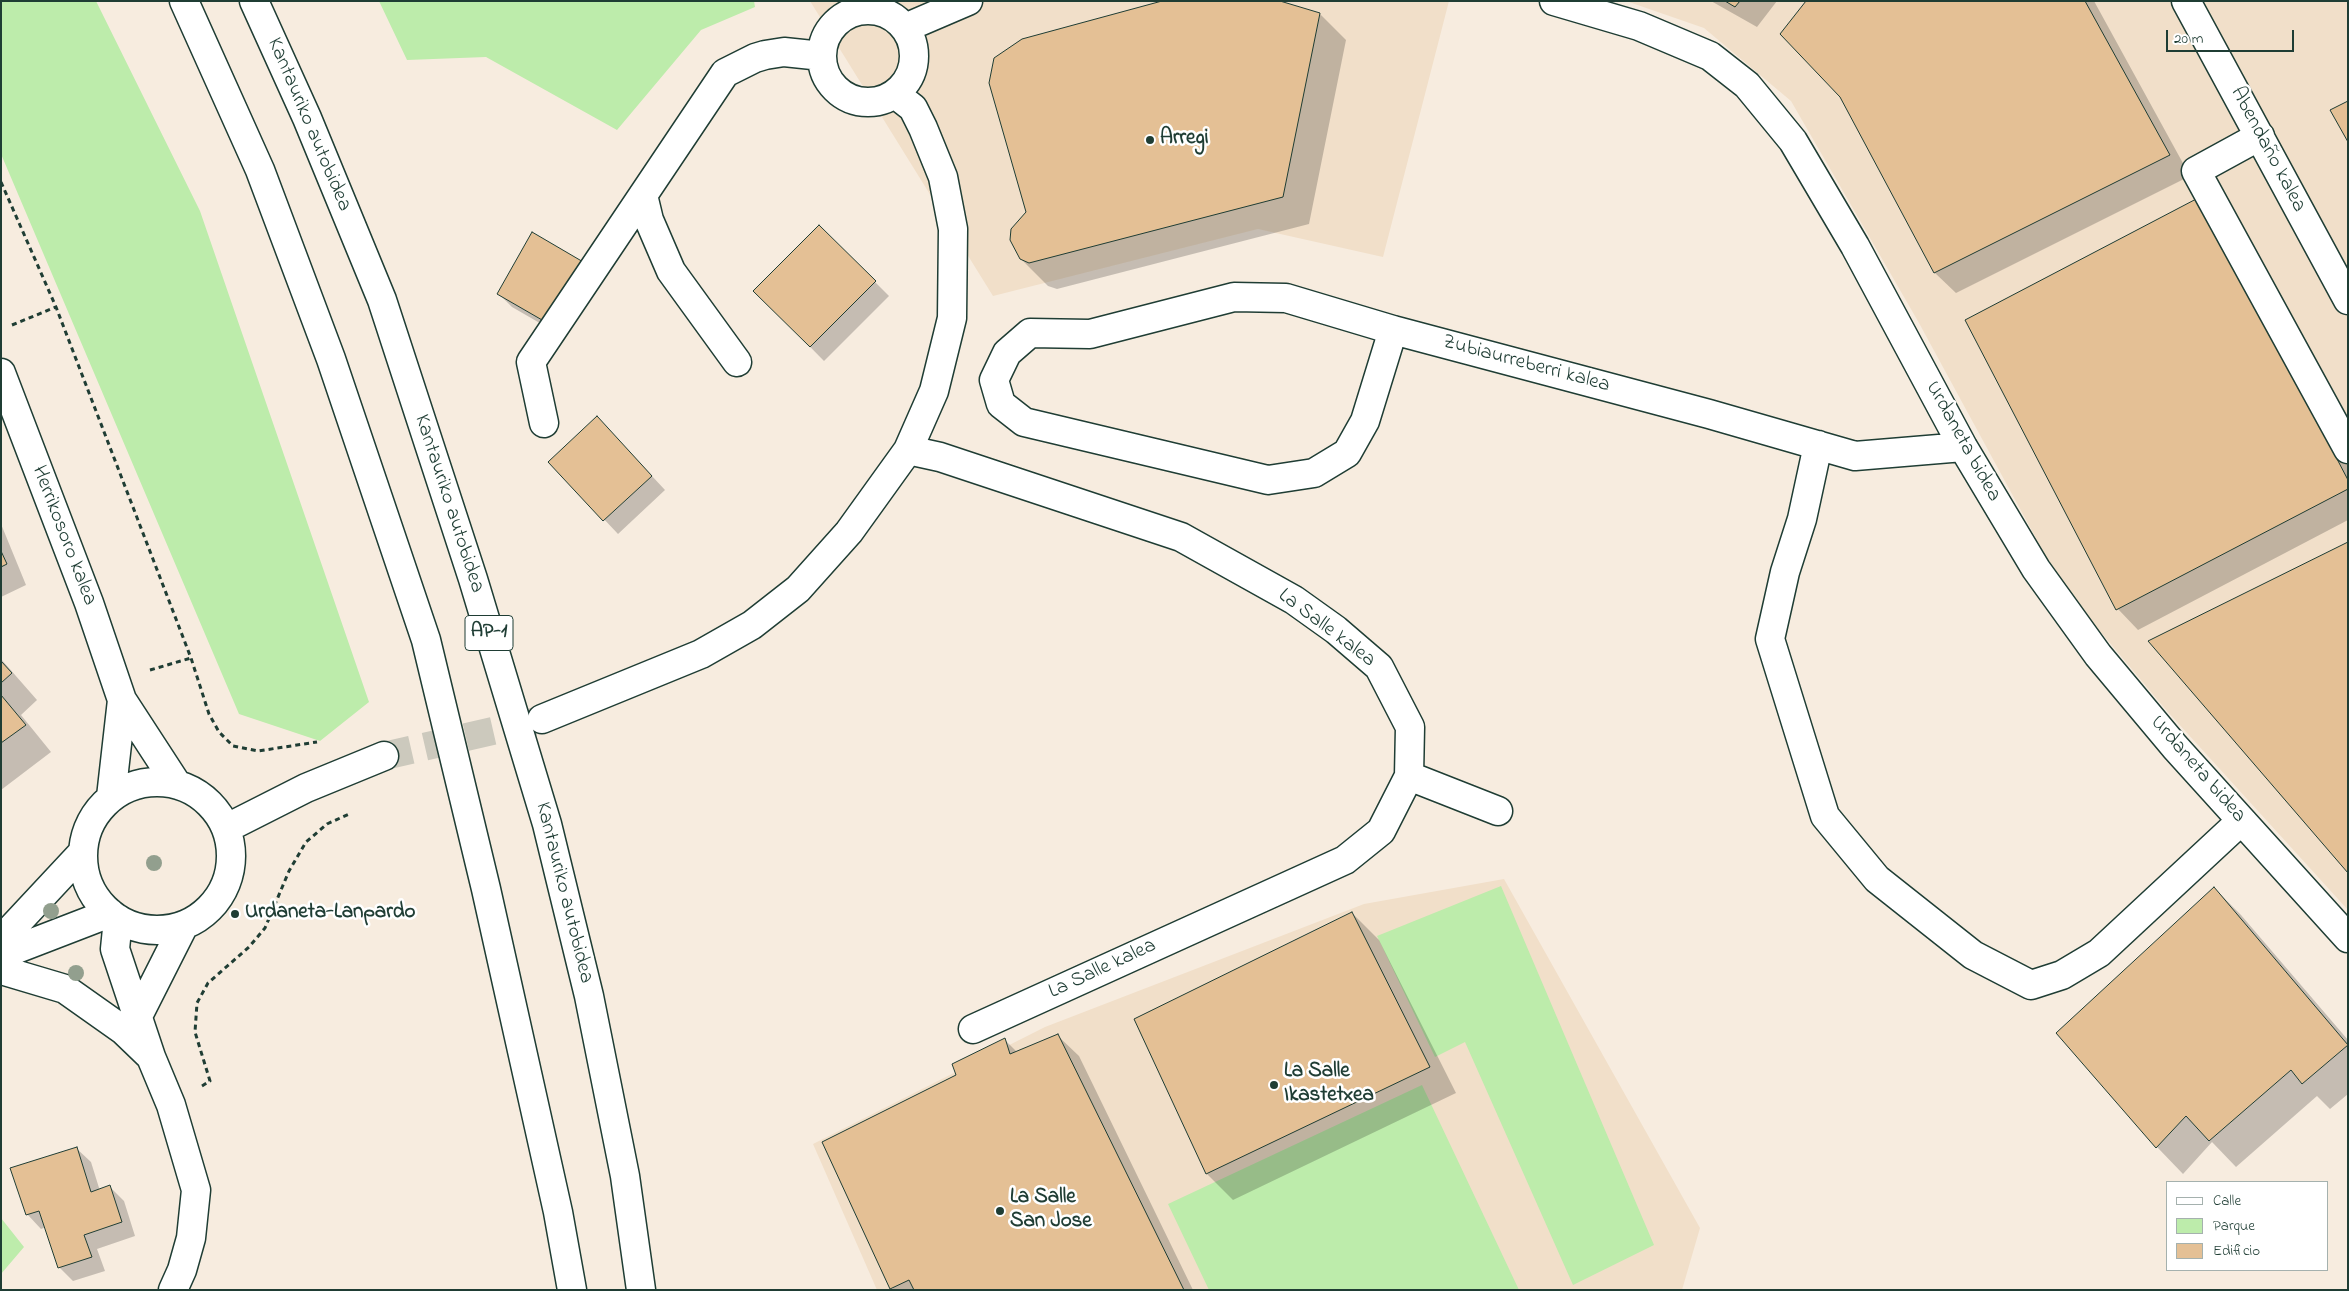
<!DOCTYPE html>
<meta charset="utf-8">
<style>
body{margin:0}
#map{position:relative;width:2349px;height:1291px;overflow:hidden;background:#f7ecdf;font-family:"Indie Flower",sans-serif}
canvas{display:block}
.frame{position:absolute;inset:0;border:2px solid #1f3d34;pointer-events:none}
.legend{position:absolute;left:2166px;top:1181px;width:162px;height:90px;box-sizing:border-box;background:#fff;border:1px solid #a5b1ae;margin:0;padding:6px 9px;list-style:none;font-size:15px;color:#1f3d34}
.legend li{display:flex;align-items:center;gap:10px;height:25px}
.legend b{width:25px;border:1px solid #a5b1ae}
.scale{position:absolute;left:2166px;top:30px;width:128px;height:22px;box-sizing:border-box;border:2px solid #1f3d34;border-top:0;padding-left:6px;font-size:15px;line-height:18px;white-space:nowrap;color:#1f3d34;-webkit-text-stroke:4px #fff;paint-order:stroke}
</style>
<div id="map">
<canvas width="2349" height="1291"></canvas>
<div class="frame"></div>
<ul class="legend">
<li><b style="height:6px;background:#fff"></b>Calle</li>
<li><b style="height:14px;background:#bdecab"></b>Parque</li>
<li><b style="height:14px;background:#e4c095"></b>Edificio</li>
</ul>
<div class="scale">20 m</div>
</div>
<script>
const ctx = document.querySelector('canvas').getContext('2d');
ctx.lineJoin = 'round';
function paint(path, color) {
  ctx.fillStyle = color;
  ctx.fill(path, 'evenodd');
}
function toPath(rows) {
  const path = new Path2D();
  for (const r of rows) {
    if (r.length === 3) {
      path.moveTo(r[0] + r[2], r[1]);
      path.arc(r[0], r[1], r[2], 0, 2 * Math.PI);
      continue;
    }
    path.moveTo(r[0], r[1]);
    for (let i = 2; i < r.length; i += 2) path.lineTo(r[i], r[i + 1]);
  }
  return path;
}
function strokePath(path, color, width, dash) {
  ctx.strokeStyle = color;
  ctx.lineWidth = width;
  ctx.lineCap = dash ? 'butt' : 'round';
  ctx.setLineDash(dash || []);
  ctx.stroke(path);
}
function label(font, color, halo, rows, align = 'center') {
  ctx.font = font + ' "Indie Flower",sans-serif';
  ctx.lineWidth = 5;
  ctx.setLineDash([]);
  ctx.textBaseline = 'middle';
  ctx.strokeStyle = halo;
  ctx.fillStyle = color;
  for (const [text, x, y, turn = 0] of rows) {
    ctx.save();
    ctx.translate(x, y);
    ctx.rotate((+turn || 0) * Math.PI / 180);
    ctx.textAlign = isNaN(turn) ? turn : align;
    if (halo) ctx.strokeText(text, 0, 0);
    ctx.fillText(text, 0, 0);
    ctx.restore();
  }
}
paint(toPath([
 [810,1,1449,1,1383,257,1258,229,993,296],
 [1626,1,2348,1,2348,910,2167,711,2062,586,1919,323,1791,101,1704,28],
 [1504,879,1700,1228,1682,1290,877,1290,813,1144,1045,1027,1364,904]
]), '#f1dfc9');
paint(toPath([
 [1,1,96,1,200,211,369,702,320,741,239,714,1,154],
 [379,1,754,1,755,7,701,30,617,130,486,57,407,60],
 [1501,886,1654,1245,1573,1285,1465,1042,1435,1057,1377,936],
 [1422,1085,1519,1290,1209,1290,1168,1204],
 [1,1218,24,1247,1,1274]
]), '#bdecab');
paint(toPath([
 [1711,1,1777,1,1757,27],
 [1808,1,2094,1,2190,176,1956,293,1935,273,1841,97],
 [1320,14,1346,40,1309,224,1057,289,1048,286,1021,259],
 [2221,219,2348,463,2348,520,2138,630,2118,609],
 [819,226,889,296,824,361,755,291],
 [598,278,564,337,512,307,498,293],
 [611,432,665,490,618,534,550,462],
 [1,524,26,585,1,597],
 [1,659,37,700,21,715,51,752,1,790],
 [2214,888,2241,915,2348,1040,2348,1094,2330,1109,2317,1096,2236,1167,2212,1142,2183,1174,2157,1147],
 [1352,913,1379,940,1456,1093,1233,1200,1207,1174],
 [1058,1036,1079,1056,1193,1290,892,1290,958,1075,1005,1040,1017,1052],
 [76,1148,91,1162,100,1191,110,1187,124,1201,135,1236,97,1249,105,1271,73,1281,59,1267,46,1227,41,1229,27,1214]
]), '#0003');
const building = toPath([
 [1162,1,1280,1,1320,13,1283,197,1029,263,1020,259,1010,240,1011,229,1026,212,989,83,994,58,1022,39,1162,1],
 [1725,1,1740,1,1735,7,1725,1],
 [1806,1,2085,1,2170,155,1934,273,1840,97,1780,34,1806,1],
 [2348,101,2348,142,2330,110,2348,101],
 [2200,197,2348,480,2348,489,2116,610,1965,320,2200,197],
 [819,225,876,281,810,347,753,291,819,225],
 [532,232,585,263,549,324,497,294,532,232],
 [597,416,652,476,603,521,548,462,597,416],
 [2348,542,2348,873,2148,641,2348,542],
 [1,551,7,564,1,567,1,551],
 [1,661,12,673,1,683,1,661],
 [1,695,26,725,1,743,1,695],
 [2214,887,2348,1045,2302,1084,2291,1070,2209,1141,2186,1116,2156,1148,2056,1033,2214,887],
 [1352,912,1430,1067,1206,1174,1134,1019,1352,912],
 [1058,1034,1184,1290,914,1290,909,1280,890,1289,822,1142,956,1075,952,1064,1005,1038,1010,1054,1058,1034],
 [77,1147,91,1192,110,1185,122,1222,84,1235,92,1257,58,1268,39,1211,26,1215,10,1168,77,1147]
]);
paint(building, '#e4c095');
strokePath(building, '#1f3d34', 1);
strokePath(toPath([
 [384,756,541,720]
]), '#ccc9bd', 28, [28, 14]);
const minor = toPath([
 [1554,1,1639,26,1710,56,1747,85,1793,141,1855,246,1963,447,2036,569,2098,655,2175,747,2348,938],
 [2186,1,2348,300],
 [868,56,46],
 [905,28,968,1],
 [2260,136,2196,171,2348,449],
 [643,195,649,220,671,271,737,362],
 [1393,330,1365,421,1347,453,1314,473,1268,480,1024,422,1001,404,994,380,1007,353,1030,333,1090,334,1234,297,1286,298,1393,330,1709,414,1855,456,1963,447],
 [1,373,89,603,122,700,176,783],
 [544,423,531,362,725,73,755,58,765,55,784,52,822,56],
 [1818,445,1802,519,1785,572,1770,639,1825,816,1877,879,1973,955,2031,985,2062,975,2099,953,2241,821],
 [908,450,940,457,1181,537,1294,600,1336,630,1379,667,1410,727,1409,776,1381,831,1345,860,973,1029],
 [542,719,701,654,752,625,798,589,849,532,908,450,934,391,952,318,953,229,943,177,923,128,913,108,895,94],
 [1409,776,1498,811],
 [157,856,74],
 [111,797,122,700],
 [227,828,306,788,384,756],
 [118,919,115,949,151,1057,171,1105,196,1190,191,1238,182,1270,173,1290],
 [1,940,83,852],
 [1,955,110,913],
 [1,970,65,989,123,1030,149,1055],
 [138,1016,184,925]
]);
const highway = toPath([
 [184,1,260,170,331,359,426,640,486,889,558,1212,572,1290],
 [254,1,307,118,382,300,473,579,547,824,589,996,625,1176,641,1290]
]);
strokePath(minor, '#1f3d34', 31);
strokePath(highway, '#1f3d34', 31);
strokePath(toPath([
 [1,182,56,307,191,658,209,714,219,732,233,746,258,751,317,742],
 [12,325,56,307],
 [150,670,191,658],
 [202,1086,210,1081,195,1032,197,1003,208,983,249,947,265,928,289,871,306,842,327,824,349,814]
]), '#1f3d34', 3, [5, 4]);
strokePath(minor, '#fff', 28);
strokePath(highway, '#fff', 28);
ctx.fillStyle = '#929f8e';
for (const [x, y] of [
 [154,863],
 [51,911],
 [76,973]
]) {
  ctx.beginPath();
  ctx.arc(x, y, 8, 0, 2 * Math.PI);
  ctx.fill();
}
for (const [x, y, r, color] of [
 [1150,140,5,"#1f3d34"],
 [235,914,5,"#1f3d34"],
 [1274,1085,5,"#1f3d34"],
 [1000,1211,5,"#1f3d34"]
]) {
  const dot = new Path2D();
  dot.arc(x, y, r, 0, 2 * Math.PI);
  ctx.fillStyle = color;
  ctx.fill(dot);
  strokePath(dot, '#fff', 2);
}
for (const [x, y, w] of [
 [489,633,48]
]) {
  const box = new Path2D();
  box.roundRect(x - w / 2, y - 17.5, w, 35, 4);
  ctx.fillStyle = '#fff';
  ctx.fill(box);
  strokePath(box, '#1f3d34', 1);
}
label('bold 20px', '#1f3d34', null, [
 ["AP-1",489,633]
]);
label('21px', '#1f3d34', '#fff', [
 ["Kantauriko autobidea",308,125,67],
 ["Abendaño kalea",2267,150,62],
 ["Zubiaurreberri kalea",1526,365,15],
 ["Urdaneta bidea",1962,442,61],
 ["Kantauriko autobidea",448,504,72],
 ["Herrikosoro kalea",63,536,69],
 ["La Salle kalea",1326,629,37],
 ["Urdaneta bidea",2197,770,49],
 ["Kantauriko autobidea",563,893,76],
 ["La Salle kalea",1103,970,-25]
]);
label('bold 21px', '#1f3d34', '#fff', [
 ["Arregi",1160,140],
 ["Urdaneta-Lanpardo",245,914],
 ["La Salle",1284,1073],
 ["Ikastetxea",1284,1097],
 ["La Salle",1010,1199],
 ["San Jose",1010,1223]
], 'left');
</script>
